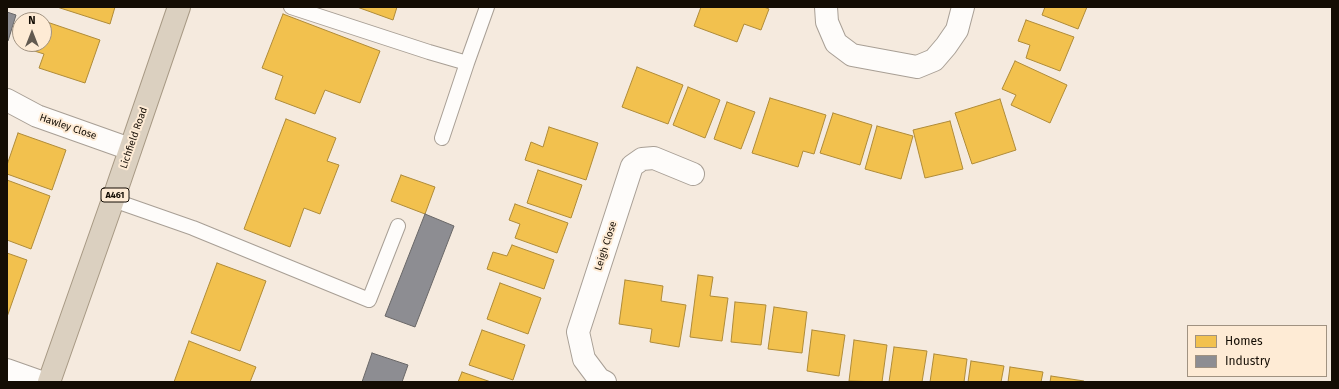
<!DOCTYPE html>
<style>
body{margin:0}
#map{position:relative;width:1339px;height:389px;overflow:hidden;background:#f5eade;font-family:"Fira Sans",sans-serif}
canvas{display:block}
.frame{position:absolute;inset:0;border:8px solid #140d04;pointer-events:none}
.legend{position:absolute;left:1187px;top:325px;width:140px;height:52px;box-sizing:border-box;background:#feebd5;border:1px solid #a09281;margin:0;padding:5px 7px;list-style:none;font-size:12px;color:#140d04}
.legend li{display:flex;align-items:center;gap:8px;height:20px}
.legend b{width:20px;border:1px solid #a09281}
.north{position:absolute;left:12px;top:12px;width:40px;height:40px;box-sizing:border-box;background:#feebd5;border:1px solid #a09281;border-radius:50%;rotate:0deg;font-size:11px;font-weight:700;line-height:16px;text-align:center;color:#140d04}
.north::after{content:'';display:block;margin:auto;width:14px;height:18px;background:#635a50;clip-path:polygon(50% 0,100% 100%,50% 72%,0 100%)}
</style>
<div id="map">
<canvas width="1339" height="389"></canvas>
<div class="frame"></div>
<ul class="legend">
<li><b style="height:11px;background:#f2c14e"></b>Homes</li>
<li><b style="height:11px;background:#8d8d92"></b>Industry</li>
</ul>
<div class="north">N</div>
</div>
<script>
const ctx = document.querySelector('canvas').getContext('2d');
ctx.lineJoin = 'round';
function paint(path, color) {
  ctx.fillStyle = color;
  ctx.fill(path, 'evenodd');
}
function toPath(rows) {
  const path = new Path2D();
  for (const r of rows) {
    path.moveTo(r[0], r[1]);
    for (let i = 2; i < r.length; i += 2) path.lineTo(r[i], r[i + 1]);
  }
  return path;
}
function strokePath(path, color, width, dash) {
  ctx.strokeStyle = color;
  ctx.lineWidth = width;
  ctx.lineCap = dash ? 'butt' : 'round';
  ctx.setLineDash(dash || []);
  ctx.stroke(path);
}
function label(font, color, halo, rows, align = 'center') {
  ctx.font = font + ' "Fira Sans",sans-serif';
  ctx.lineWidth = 4;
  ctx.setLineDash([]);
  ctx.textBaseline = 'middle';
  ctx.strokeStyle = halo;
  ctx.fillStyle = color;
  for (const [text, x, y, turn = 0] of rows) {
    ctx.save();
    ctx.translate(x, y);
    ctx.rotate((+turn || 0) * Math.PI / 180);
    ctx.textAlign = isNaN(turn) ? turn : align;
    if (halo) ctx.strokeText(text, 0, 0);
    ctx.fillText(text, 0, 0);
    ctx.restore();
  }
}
const homes = toPath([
 [57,7,115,7,110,24,57,7],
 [357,7,397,7,393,20,357,7],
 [701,7,764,7,769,9,761,30,744,24,737,42,694,26,701,7],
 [1045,7,1087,7,1078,29,1042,15,1045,7],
 [283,14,380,51,360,103,325,90,315,114,275,99,283,76,262,68,283,14],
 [1026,20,1074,37,1060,71,1026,58,1030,45,1018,41,1026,20],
 [44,21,100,40,85,83,39,68,44,54,28,49,30,44,44,44,44,21],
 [1015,61,1067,85,1050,123,1011,105,1016,95,1002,89,1015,61],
 [637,67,683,85,668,124,622,107,637,67],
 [688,87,720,100,705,138,673,125,688,87],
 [770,98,826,115,814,154,803,151,798,167,752,153,770,98],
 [1000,99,1016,150,972,164,955,113,1000,99],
 [727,102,755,112,741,149,714,139,727,102],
 [833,113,872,125,860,165,820,153,833,113],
 [286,119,336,138,327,161,339,165,320,214,304,208,290,247,244,229,286,119],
 [950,121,963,169,925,178,913,130,950,121],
 [877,126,913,136,901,179,865,169,877,126],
 [549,127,598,143,586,180,525,160,531,142,543,147,549,127],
 [18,133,66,150,52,190,7,174,7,165,18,133],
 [538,170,582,185,571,218,527,203,538,170],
 [401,175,435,187,425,214,391,201,401,175],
 [7,180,50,196,31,249,7,240,7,180],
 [515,204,568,223,557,253,515,238,520,224,509,220,515,204],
 [512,245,554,260,544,289,487,269,493,252,507,256,512,245],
 [7,253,27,260,7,317,7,253],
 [217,263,266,281,240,351,191,333,217,263],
 [698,275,713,277,710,296,728,298,722,341,690,337,698,275],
 [625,280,663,286,661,301,686,305,679,347,650,342,652,329,619,324,625,280],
 [500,283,541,298,528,334,487,319,500,283],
 [735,302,766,305,761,345,731,342,735,302],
 [774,307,807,312,802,353,768,349,774,307],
 [482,330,525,345,513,380,469,365,482,330],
 [812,330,845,335,839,376,807,371,812,330],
 [854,340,887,345,882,382,849,381,854,340],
 [189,341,256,367,250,382,174,382,189,341],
 [894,347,927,351,922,382,889,382,894,347],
 [934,354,967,359,964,382,930,382,934,354],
 [971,361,1004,366,1001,382,968,382,971,361],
 [1010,367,1043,372,1041,382,1008,382,1010,367],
 [462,372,491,382,458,382,462,372],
 [1051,376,1084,381,1084,382,1050,382,1051,376]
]);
paint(homes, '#f2c14e');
strokePath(homes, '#af8b38', 1);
const industry = toPath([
 [7,12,16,15,8,41,7,41,7,12],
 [425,214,454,226,415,327,385,316,425,214],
 [372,353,408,365,402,382,362,382,372,353]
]);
paint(industry, '#8d8d92');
strokePath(industry, '#696767', 1);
const lane = toPath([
 [291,7,429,52,467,63,487,7],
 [442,138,467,63],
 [113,200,193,228,369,300,398,226]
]);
const street = toPath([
 [826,7,827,22,836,43,852,55,917,67,934,60,946,46,957,30,963,7],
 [7,100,37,116,130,149],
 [7,370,41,382],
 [605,382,599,379,584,359,578,332,632,166,642,159,654,158,693,174]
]);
const highway = toPath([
 [49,382,113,200,179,7]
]);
strokePath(lane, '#a89f95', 16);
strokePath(street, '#a89f95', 24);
strokePath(highway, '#a79984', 24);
strokePath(lane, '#fefcfa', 14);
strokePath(street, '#fefcfa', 22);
strokePath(highway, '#dbd0c0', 22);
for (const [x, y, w] of [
 [115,195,28]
]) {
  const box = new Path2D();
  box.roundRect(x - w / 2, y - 7, w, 14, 3);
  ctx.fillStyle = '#feebd5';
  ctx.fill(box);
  strokePath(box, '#140d04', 1);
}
label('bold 9px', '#140d04', null, [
 ["A461",115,195]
]);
label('10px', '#140d04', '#feebd5', [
 ["Hawley Close",68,127,19],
 ["Lichfield Road",134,138,-71],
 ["Leigh Close",606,246,-72]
]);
</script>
